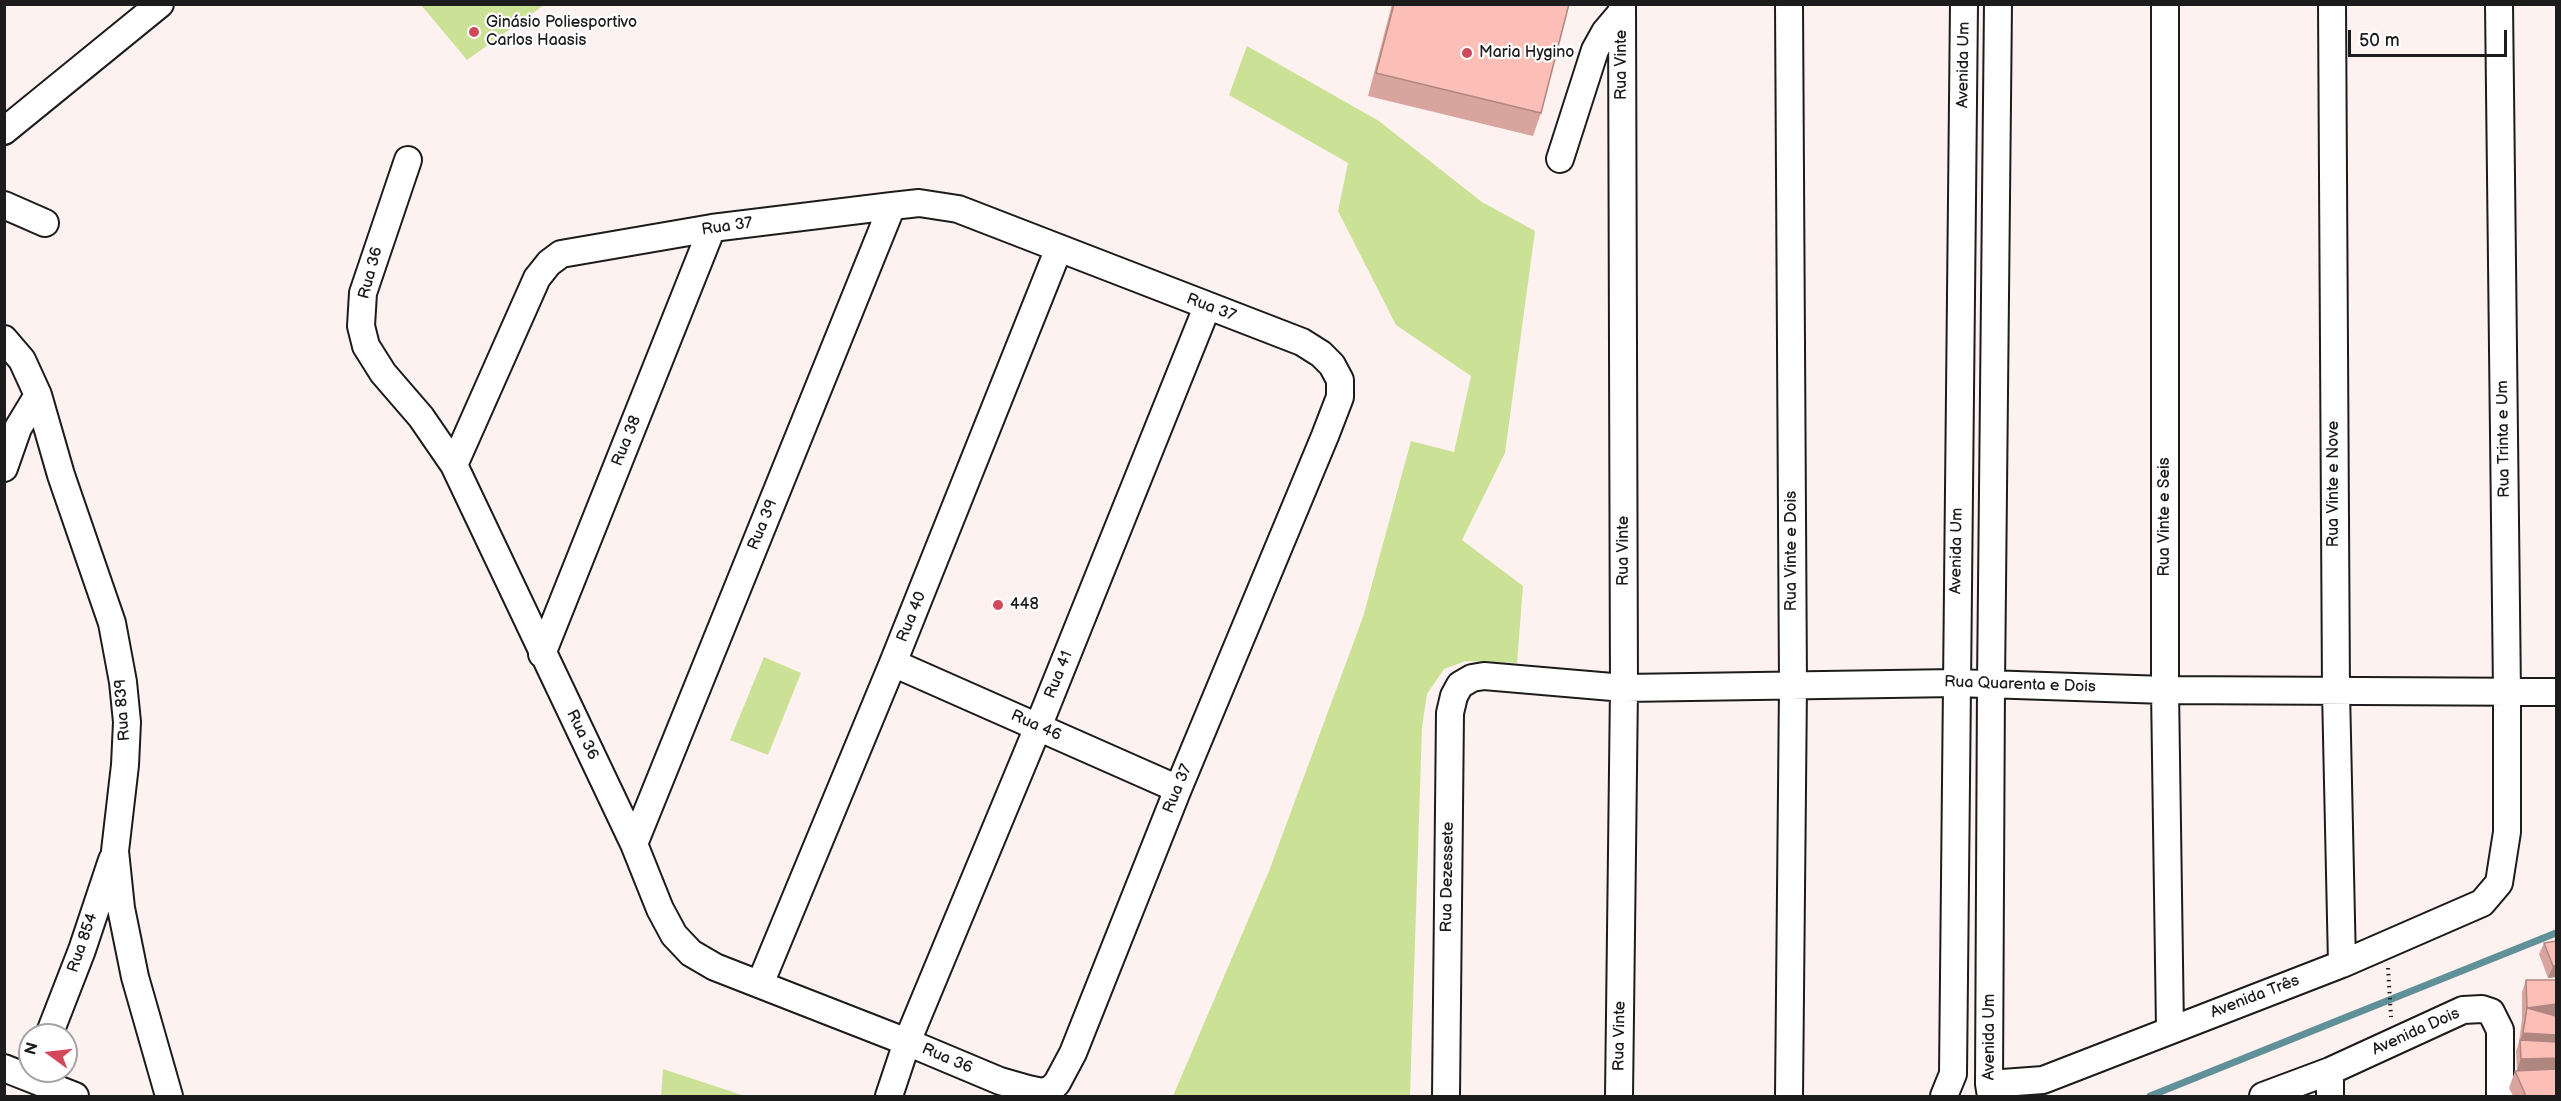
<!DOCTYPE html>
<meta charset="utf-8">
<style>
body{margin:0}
#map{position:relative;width:2561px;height:1101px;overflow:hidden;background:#fef2f1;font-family:"Balsamiq Sans",sans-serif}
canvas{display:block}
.frame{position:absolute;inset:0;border:6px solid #1c1c1c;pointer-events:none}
.north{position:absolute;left:18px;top:1023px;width:60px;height:60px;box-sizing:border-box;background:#fff;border:2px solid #a4a4a4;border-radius:50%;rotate:285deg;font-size:16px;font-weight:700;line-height:24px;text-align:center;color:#1c1c1c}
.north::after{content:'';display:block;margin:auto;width:21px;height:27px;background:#d1495b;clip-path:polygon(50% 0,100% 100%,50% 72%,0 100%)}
.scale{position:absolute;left:2348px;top:30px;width:159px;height:27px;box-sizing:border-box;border:3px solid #1c1c1c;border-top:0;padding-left:8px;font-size:18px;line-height:21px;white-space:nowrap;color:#1c1c1c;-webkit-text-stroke:4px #fff;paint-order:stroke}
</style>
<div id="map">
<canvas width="2561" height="1101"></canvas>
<div class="frame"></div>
<div class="north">N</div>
<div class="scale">50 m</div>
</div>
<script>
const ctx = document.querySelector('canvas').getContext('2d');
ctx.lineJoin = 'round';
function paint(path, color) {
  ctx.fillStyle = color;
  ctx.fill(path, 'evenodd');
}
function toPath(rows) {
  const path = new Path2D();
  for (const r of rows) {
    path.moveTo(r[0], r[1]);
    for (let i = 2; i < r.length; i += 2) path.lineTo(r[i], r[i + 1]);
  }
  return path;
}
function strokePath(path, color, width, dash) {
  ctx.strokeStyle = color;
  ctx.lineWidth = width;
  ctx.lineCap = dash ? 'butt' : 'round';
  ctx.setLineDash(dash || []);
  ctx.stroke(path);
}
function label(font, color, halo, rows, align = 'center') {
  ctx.font = font + ' "Balsamiq Sans",sans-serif';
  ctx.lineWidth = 4.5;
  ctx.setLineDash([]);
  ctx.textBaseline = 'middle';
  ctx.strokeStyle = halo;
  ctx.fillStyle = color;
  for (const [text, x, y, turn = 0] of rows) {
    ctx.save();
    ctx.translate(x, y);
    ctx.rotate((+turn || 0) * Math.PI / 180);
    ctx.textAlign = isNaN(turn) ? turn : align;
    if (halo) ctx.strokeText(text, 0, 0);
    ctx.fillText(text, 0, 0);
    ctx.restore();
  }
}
paint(toPath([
 [421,5,544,5,467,60],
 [1247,46,1379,121,1482,202,1535,231,1505,453,1462,540,1523,586,1517,663,1466,661,1444,669,1427,694,1422,727,1410,1096,1173,1096,1269,871,1363,617,1411,441,1454,452,1471,376,1396,325,1338,211,1348,163,1229,95],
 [764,657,801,673,768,755,730,740],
 [663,1069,745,1096,661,1096]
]), '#cbe196');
strokePath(toPath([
 [2150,1096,2556,933]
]), '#609098', 7);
const minor = toPath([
 [1789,4,1793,686,1789,1096],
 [2165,4,2165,690,2170,1029],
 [2332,4,2336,691,2342,964],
 [4,131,160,4],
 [1560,159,1595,50,1605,32,1622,12],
 [408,160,363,293,361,326,366,346,383,373,421,417,454,465,634,844,660,909,674,935,691,953,715,967,907,1042,1000,1081,1028,1089,1042,1092,1051,1089,1057,1083,1073,1053,1178,789,1325,436,1340,397,1340,380,1332,365,1321,354,1302,342,958,209,919,203,892,206,712,228,561,254,549,263,537,278,454,465],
 [4,205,45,223],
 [4,339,22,360,38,395,61,475,112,623,123,682,127,722,125,765,115,851,121,908,135,977,169,1096],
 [4,468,18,428,38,395],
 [542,654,712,228],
 [893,663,1178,789],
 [634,844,892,206],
 [760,984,893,663,1059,248],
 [49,1035,82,950,112,860],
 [4,1068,75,1096],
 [1989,1084,2043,1080,2342,964,2482,903,2499,883,2507,832,2507,692,2499,4],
 [889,1096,907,1042,1038,727,1207,307],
 [1446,1096,1450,713,1454,696,1460,685,1472,678,1484,676,1624,688,1956,683,2165,690,2556,692],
 [1619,1096,1624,688,1622,4],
 [1944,1096,1953,1074,1964,4],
 [1991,1096,1989,1084,1991,684,1998,4],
 [2263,1096,2330,1071,2463,1010,2482,1009,2491,1012,2500,1030,2500,1096],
 [2330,1096,2330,1071]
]);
strokePath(minor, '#1c1c1c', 30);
strokePath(toPath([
 [2388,968,2391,1017]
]), '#1c1c1c', 4, [1.5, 4.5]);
strokePath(minor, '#fff', 26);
paint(toPath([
 [1392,4,1569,4,1541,113,1533,136,1368,96],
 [2556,941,2556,977,2548,978,2539,954,2544,943],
 [2526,980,2556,980,2556,1015,2553,1015,2556,1096,2513,1096,2509,1088,2515,1071,2541,1070,2517,1070,2516,1051,2519,1042,2522,1019,2522,992]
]), '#d8a49d');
paint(toPath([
 [2553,966,2556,966,2556,977,2548,978],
 [2556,1004,2556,1015,2525,1019,2527,1008,2522,1019,2527,1008],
 [2523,1033,2556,1035,2556,1046,2520,1041],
 [2556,1058,2556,1070,2517,1070,2521,1059]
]), '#b08680');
const building = toPath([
 [1394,4,1569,4,1541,113,1376,73,1394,4],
 [2556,941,2556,966,2553,966,2544,943,2556,941],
 [2526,980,2556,980,2556,1004,2527,1008,2526,980],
 [2527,1008,2556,1016,2556,1035,2523,1033,2527,1008],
 [2520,1040,2556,1042,2556,1058,2521,1059,2520,1040],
 [2556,1069,2556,1096,2526,1096,2515,1071,2556,1069]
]);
paint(building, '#fbbfb7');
strokePath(building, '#b08680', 1.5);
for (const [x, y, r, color] of [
 [474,32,6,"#d1495b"],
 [1467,53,6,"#d1495b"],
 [998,605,6,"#d1495b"]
]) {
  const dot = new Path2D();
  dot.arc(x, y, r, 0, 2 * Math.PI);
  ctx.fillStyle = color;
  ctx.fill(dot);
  strokePath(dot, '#fff', 2);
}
label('16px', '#1c1c1c', '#fff', [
 ["Ginásio Poliesportivo",486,23],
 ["Carlos Haasis",486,41],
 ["Maria Hygino",1479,53],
 ["448",1010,605]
], 'left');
label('16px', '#1c1c1c', '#fff', [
 ["Rua Vinte",1622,65,-90],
 ["Avenida Um",1964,65,-89],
 ["Rua 37",727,227,-8],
 ["Rua 36",371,273,-75],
 ["Rua 37",1211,308,21],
 ["Rua Trinta e Um",2504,439,-91],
 ["Rua 38",627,441,-68],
 ["Rua Vinte e Nove",2334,484,-90],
 ["Rua Vinte e Seis",2165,517,-90],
 ["Rua 39",763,525,-68],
 ["Rua Vinte",1624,551,-90],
 ["Rua Vinte e Dois",1792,551,-90],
 ["Avenida Um",1957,551,-89],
 ["Rua 40",912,617,-68],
 ["Rua 41",1059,675,-68],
 ["Rua Quarenta e Dois",2020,685,2],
 ["Rua 839",123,710,-94],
 ["Rua 46",1036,726,24],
 ["Rua 36",582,735,64],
 ["Rua 37",1178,789,-68],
 ["Rua Dezessete",1448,877,-89],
 ["Rua 854",83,943,-71],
 ["Avenida Três",2255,997,-21],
 ["Avenida Dois",2416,1032,-24],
 ["Rua Vinte",1620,1036,-89],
 ["Avenida Um",1990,1037,-90],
 ["Rua 36",947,1059,23]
]);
</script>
